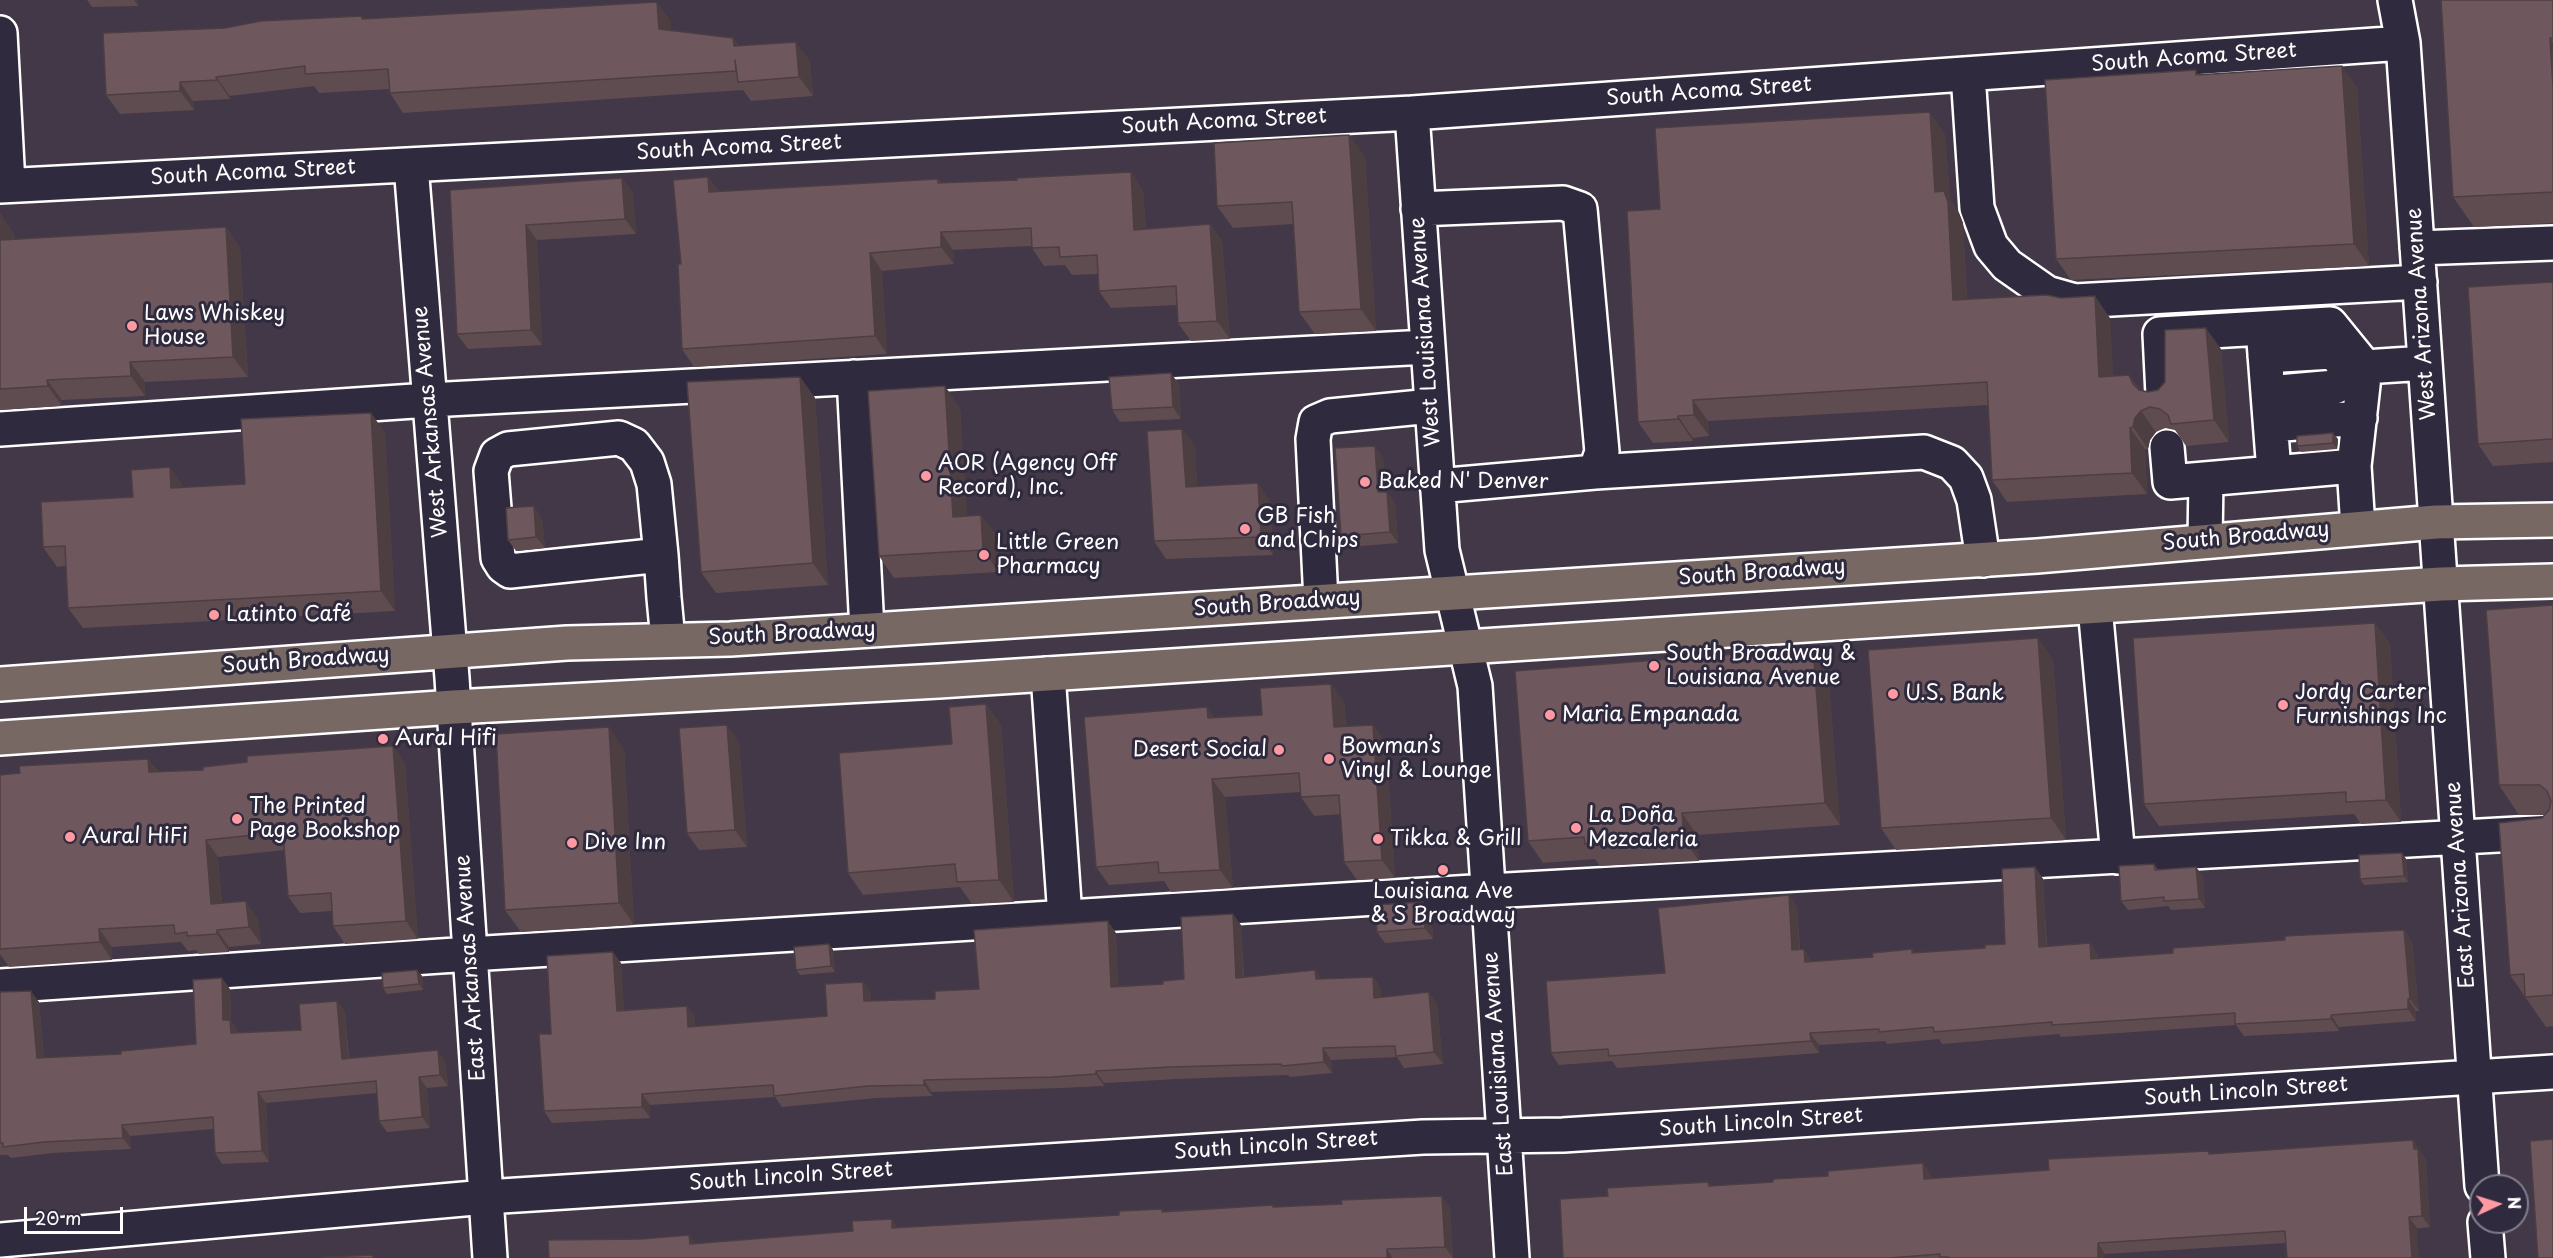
<!DOCTYPE html>
<meta charset="utf-8">
<style>
body{margin:0}
#map{position:relative;width:2553px;height:1258px;overflow:hidden;background:#423847;font-family:"Playpen Sans",sans-serif}
canvas{display:block}
.north{position:absolute;left:2469px;top:1174px;width:60px;height:60px;box-sizing:border-box;background:#2f2a3d;border:2px solid #827f8b;border-radius:50%;rotate:86deg;font-size:16px;font-weight:700;line-height:24px;text-align:center;color:#fff}
.north::after{content:'';display:block;margin:auto;width:21px;height:27px;background:#ff9aa2;clip-path:polygon(50% 0,100% 100%,50% 72%,0 100%)}
.scale{position:absolute;left:24px;top:1207px;width:99px;height:27px;box-sizing:border-box;border:3px solid #fff;border-top:0;padding-left:8px;font-size:18px;line-height:21px;white-space:nowrap;color:#fff;-webkit-text-stroke:4px #2f2a3d;paint-order:stroke}
</style>
<div id="map">
<canvas width="2553" height="1258"></canvas>
<div class="north">N</div>
<div class="scale">20 m</div>
</div>
<script>
const ctx = document.querySelector('canvas').getContext('2d');
ctx.lineJoin = 'round';
function toPath(rows) {
  const path = new Path2D();
  for (const r of rows) {
    path.moveTo(r[0], r[1]);
    for (let i = 2; i < r.length; i += 2) path.lineTo(r[i], r[i + 1]);
  }
  return path;
}
function strokePath(path, color, width, dash) {
  ctx.strokeStyle = color;
  ctx.lineWidth = width;
  ctx.lineCap = dash ? 'butt' : 'round';
  ctx.setLineDash(dash || []);
  ctx.stroke(path);
}
function paint(path, color) {
  ctx.fillStyle = color;
  ctx.fill(path, 'evenodd');
}
function label(font, color, halo, rows, align = 'center') {
  ctx.font = font + ' "Playpen Sans",sans-serif';
  ctx.lineWidth = 6;
  ctx.setLineDash([]);
  ctx.textBaseline = 'middle';
  ctx.strokeStyle = halo;
  ctx.fillStyle = color;
  for (const [text, x, y, turn = 0] of rows) {
    ctx.save();
    ctx.translate(x, y);
    ctx.rotate((+turn || 0) * Math.PI / 180);
    ctx.textAlign = isNaN(turn) ? turn : align;
    if (halo) ctx.strokeText(text, 0, 0);
    ctx.fillText(text, 0, 0);
    ctx.restore();
  }
}
const minor = toPath([
 [2395,0,2403,43,2482,1186],
 [0,33,8,185],
 [1968,74,1977,208,1991,246,2007,265,2047,293,2075,301,2420,282],
 [1412,113,1442,550,1475,686,1512,1258],
 [411,165,452,678,490,1258],
 [0,186,1412,113,2403,43],
 [1418,209,1563,203,1580,209,1602,452,1595,472,1437,486],
 [2417,248,2553,243],
 [2263,328,2274,472],
 [2265,356,2332,352,2350,369,2360,368],
 [854,377,867,630],
 [2268,393,2335,387,2350,369],
 [2163,395,2160,334,2330,324,2365,367],
 [2271,425,2360,418],
 [0,429,429,400,1427,347],
 [2167,447,2170,482,2354,466],
 [1595,472,1924,452,1952,463,1966,478,1974,500,1983,560],
 [2358,528,2354,466,2365,367,2425,363],
 [2205,541,2206,479],
 [661,555,510,571,503,566,498,558,491,471,497,455,508,449,619,438,634,445,647,462,654,484,661,555,664,598,668,640],
 [1321,601,1313,439,1316,422,1330,416,1431,406],
 [2095,607,2118,857],
 [1048,674,1065,917],
 [0,986,470,954,1489,891,2553,832],
 [2485,1222,2488,1258],
 [0,1240,486,1197,1423,1137,1563,1135,2553,1072]
]);
const major = toPath([
 [0,684,567,643,730,639,2037,556,2436,522,2553,520],
 [0,738,454,707,939,681,2441,584,2553,581]
]);
strokePath(minor, '#fff', 38);
strokePath(major, '#fff', 38);
strokePath(minor, '#2f2a3d', 33);
strokePath(major, '#776864', 33);
paint(toPath([
 [87,0,138,0,138,6,92,7],
 [2553,0,2553,223,2474,227,2453,197],
 [364,19,671,21,671,30,733,38,739,46,810,61,813,96,751,101,743,90,403,113,390,93,389,89,319,93,314,86,230,96,230,99,193,101,194,110,120,114,106,95,225,28],
 [2357,87,2369,266,2071,280,2056,259],
 [1945,134,1950,199,1959,213,1963,223,1967,299,2110,318,2113,376,2129,375,2140,390,2148,392,2158,390,2221,349,2229,442,2186,446,2175,430,2165,428,2156,432,2150,440,2148,449,2145,449,2147,494,2007,502,1992,480,1988,405,1708,421,1709,436,1693,438,1693,441,1653,443,1638,422,1660,209],
 [1365,156,1376,331,1315,334,1299,312,1294,224,1233,228,1217,206],
 [708,177,719,192,938,179,941,183,1143,190,1146,229,1210,224,1222,241,1230,339,1191,341,1178,323,1177,305,1111,308,1099,291,1098,274,1072,275,1065,265,1044,266,1032,248,1032,246,1007,247,953,250,954,264,882,271,887,354,694,367,682,349,681,264],
 [622,178,633,193,636,234,537,240,542,345,468,349,457,334,450,190],
 [0,213,13,233,14,239,226,227,240,248,248,377,145,382,145,396,62,400,62,406,0,410],
 [2553,282,2553,462,2493,466,2478,444],
 [1171,373,1179,385,1181,419,1120,422,1112,410],
 [800,377,815,398,828,585,716,593,701,572],
 [960,408,967,516,981,515,997,537,999,572,894,578,879,556],
 [371,413,385,433,395,611,83,628,68,608,66,566,57,567,43,547,133,497,184,488,245,484],
 [1182,429,1195,446,1197,487,1270,501,1273,555,1166,559,1154,541],
 [2338,439,2337,449,2301,452,2297,446],
 [1383,457,1385,492,1387,492,1395,503,1398,543,1349,547,1341,536],
 [542,518,545,548,516,551,508,540],
 [2553,605,2553,1026,2546,1027,2510,975,2542,818,2545,815,2519,815,2499,785],
 [2375,623,2390,644,2401,822,2361,824,2354,814,2159,826,2144,804],
 [2038,638,2053,660,2066,840,1896,850,1881,828],
 [1828,670,1840,825,1697,835,1699,861,1600,866,1595,859,1543,863,1528,841],
 [1331,684,1344,702,1346,726,1373,725,1386,743,1395,878,1357,880,1344,862,1341,814,1314,816,1301,797,1301,792,1225,797,1233,888,1171,892,1164,881,1109,885,1096,867,1214,717,1262,715],
 [986,704,1001,725,1014,902,972,904,960,887,863,895,848,873],
 [739,742,747,847,699,850,687,833],
 [393,746,405,764,418,939,345,944,333,926,332,911,300,913,288,896,285,850,218,857,222,904,258,919,261,944,229,947,229,952,199,954,196,950,188,951,181,942,112,947,112,960,9,967,0,954,0,775,148,759,158,772,203,770],
 [624,749,634,925,521,932,505,910],
 [2402,853,2406,859,2408,882,2364,885,2360,879],
 [2154,864,2158,870,2203,876,2205,908,2171,910,2168,906,2128,910,2121,901],
 [2035,867,2043,879,2047,946,2090,943,2098,955,2098,958,2173,953,2404,930,2412,942,2419,1011,2416,1011,2416,1021,2339,1027,2339,1031,2244,1036,2236,1025,2061,1037,2059,1034,1942,1044,1939,1039,1887,1044,1885,1041,1819,1045,1819,1053,1617,1068,1612,1061,1559,1065,1551,1053,1665,973,1789,895,1797,907,1800,950,1812,962,1873,957,1912,949,1914,953,1985,948,2005,944],
 [1431,913,1433,939,1385,943,1377,932],
 [1241,925,1244,977,1315,970,1321,979,1373,977,1381,989,1381,997,1437,1004,1443,1064,1404,1068,1397,1057,1331,1060,1332,1073,1290,1077,1288,1075,1178,1079,1104,1083,1104,1086,1061,1088,932,1092,932,1096,877,1098,782,1107,775,1097,650,1105,650,1118,552,1123,544,1111,551,1034,621,963,624,1010,687,1006,695,1018,695,1027,827,1016,863,982,871,994,871,1001,935,999,979,989,1116,933,1118,986,1163,984,1184,979],
 [829,944,833,950,835,972,800,975,796,970],
 [417,970,422,976,423,990,387,994,383,988],
 [230,989,231,1021,238,1031,238,1033,301,1030,337,1001,345,1012,349,1058,445,1061,448,1086,427,1088,430,1128,387,1132,379,1121,377,1093,266,1103,269,1162,222,1164,215,1153,213,1129,130,1136,131,1149,52,1153,11,1158,8,1155,0,1155,0,992,39,1002,44,1058,121,1054,196,1044],
 [2413,1140,2426,1160,2430,1227,2286,1243,2105,1254,2105,1258,1563,1258,1608,1196,1708,1182,1711,1186,1773,1182,1828,1176,1931,1174,1931,1179,2049,1170,2208,1151,2211,1154],
 [1273,1205,1275,1207,1450,1207,1453,1258,549,1258,695,1244,853,1231,1119,1215,1162,1209,1164,1211]
]), '#5f4c51');
paint(toPath([
 [134,0,138,0,138,6],
 [657,2,671,21,672,48,659,29],
 [733,38,747,57,734,46],
 [2550,38,2553,43,2553,86],
 [796,42,810,61,813,96,799,77],
 [2342,66,2357,87,2369,266,2354,244],
 [216,77,230,96,230,99,217,80],
 [180,82,193,101,194,110,180,91],
 [1930,112,1945,134,1950,199,1959,213,1963,223,1968,321,1953,300,1935,192],
 [1349,135,1365,156,1376,331,1361,309],
 [1131,172,1143,190,1147,248,1134,230],
 [708,177,720,194,709,192],
 [622,178,633,193,636,234,625,219],
 [0,213,13,233,15,261,1,240],
 [1210,224,1222,241,1230,339,1217,321],
 [526,225,537,240,542,345,531,330],
 [226,227,240,248,248,377,233,357],
 [941,232,953,250,954,264,941,247],
 [870,253,882,271,887,354,875,336],
 [2095,296,2110,318,2115,399,2099,377],
 [2206,328,2221,349,2229,442,2214,420],
 [130,362,145,382,145,396,131,376],
 [1171,373,1179,385,1181,419,1173,407],
 [2129,375,2144,397,2133,384],
 [800,377,815,398,828,585,813,563],
 [47,380,62,400,62,406,48,386],
 [945,386,960,408,969,539,953,517],
 [1693,400,1708,421,1709,436,1694,415],
 [2141,411,2156,432,2150,440,2148,449,2133,427,2135,418],
 [371,413,385,433,395,611,381,591],
 [1678,416,1693,438,1693,441,1678,419],
 [2130,428,2145,449,2147,494,2132,473],
 [1182,429,1195,446,1198,505,1186,487],
 [2333,433,2338,439,2337,449,2333,443],
 [1375,446,1383,457,1386,504,1378,492],
 [170,467,184,487,171,488],
 [1258,483,1270,501,1273,555,1261,537],
 [1387,492,1395,503,1398,543,1390,532],
 [534,506,542,518,545,548,536,537],
 [981,515,997,537,999,572,983,550],
 [2375,623,2390,644,2401,822,2386,800],
 [2038,638,2053,660,2066,840,2051,818],
 [1813,648,1828,670,1840,825,1825,803],
 [1331,684,1344,702,1347,746,1334,727],
 [986,704,1001,725,1014,902,999,880],
 [1207,707,1220,726,1208,718],
 [727,725,739,742,747,847,735,830],
 [1373,725,1386,743,1395,878,1382,860],
 [609,727,624,749,634,925,619,903],
 [393,746,405,764,418,939,406,921],
 [148,759,160,776,149,772],
 [1212,779,1225,797,1233,888,1220,870],
 [1682,813,1697,835,1699,861,1684,839],
 [206,840,218,857,223,922,211,904],
 [2402,853,2406,859,2408,882,2404,876],
 [2035,867,2043,879,2047,959,2039,947],
 [2196,867,2203,876,2205,908,2199,899],
 [1789,895,1797,907,1800,962,1792,950],
 [246,901,258,919,261,944,249,927],
 [1423,902,1431,913,1433,939,1425,928],
 [1233,914,1241,925,1244,989,1236,978],
 [1108,921,1116,933,1119,998,1111,987],
 [99,929,112,947,112,960,100,942],
 [217,930,229,947,229,952,217,934],
 [2404,930,2412,942,2419,1011,2410,999],
 [2090,943,2098,955,2099,971,2091,959],
 [829,944,833,950,835,972,831,966],
 [1804,949,1812,961,1805,962],
 [613,952,621,963,625,1022,617,1011],
 [417,970,422,976,423,990,419,984],
 [1315,970,1323,982,1316,979],
 [1373,977,1381,989,1382,1009,1374,998],
 [222,978,230,989,231,1021,238,1031,239,1045,223,1020],
 [863,982,871,994,872,1012,864,1001],
 [31,991,39,1002,45,1070,37,1058],
 [1429,992,1437,1004,1443,1064,1434,1052],
 [2408,999,2416,1011,2416,1021,2408,1009],
 [337,1001,345,1012,349,1070,342,1059],
 [687,1006,695,1018,696,1039,688,1027],
 [2331,1015,2339,1027,2339,1031,2331,1019],
 [1810,1033,1819,1045,1819,1053,1811,1041],
 [1323,1048,1331,1060,1332,1073,1324,1062],
 [438,1050,445,1061,448,1086,440,1075],
 [1096,1071,1104,1083,1104,1086,1096,1074],
 [419,1077,427,1088,430,1128,422,1117],
 [924,1080,932,1092,932,1096,924,1085],
 [258,1092,266,1103,269,1162,262,1151],
 [642,1094,650,1105,650,1118,642,1107],
 [122,1125,130,1136,131,1149,123,1138],
 [2413,1140,2426,1160,2430,1227,2422,1216],
 [1923,1163,1931,1174,1932,1191,1924,1179],
 [1442,1196,1450,1207,1453,1258,1445,1247],
 [2409,1217,2417,1228,2419,1258,2412,1258],
 [892,1219,900,1231,892,1228],
 [689,1235,697,1246,690,1244],
 [2098,1243,2105,1254,2105,1258,2098,1258],
 [1387,1249,1393,1258,1387,1258]
]), '#4d3e42');
const building = toPath([
 [2441,0,2553,0,2553,38,2550,38,2553,86,2553,192,2453,197,2441,0],
 [657,2,659,29,733,38,734,46,796,42,799,77,738,82,735,60,736,71,390,93,388,69,305,74,305,66,216,77,217,80,180,82,180,91,106,95,103,33,225,28,261,21,362,16,362,19,657,2],
 [2342,66,2354,244,2056,259,2045,80,2196,70,2196,75,2342,66],
 [1930,112,1935,192,1944,191,1948,202,1953,300,2047,295,2061,298,2095,296,2099,377,2129,375,2133,384,2139,390,2148,392,2158,390,2165,382,2165,330,2206,328,2214,420,2171,424,2168,415,2160,409,2150,407,2141,411,2135,418,2133,427,2130,428,2132,473,1992,480,1987,382,1693,400,1694,415,1678,416,1678,419,1638,422,1627,211,1660,209,1655,128,1930,112],
 [1349,135,1361,309,1299,312,1292,202,1217,206,1214,143,1349,135],
 [1131,172,1134,230,1210,224,1217,321,1178,323,1176,286,1099,291,1097,255,1060,257,1059,247,1032,248,1031,228,994,230,941,232,941,247,870,253,875,336,682,349,678,264,681,264,673,180,708,177,709,192,938,179,938,183,1017,180,1017,178,1131,172],
 [622,178,625,219,526,225,531,330,457,334,450,190,622,178],
 [0,225,1,240,226,227,233,357,130,362,131,376,47,380,48,386,0,389,0,225],
 [2553,282,2553,439,2478,444,2468,287,2553,282],
 [1171,373,1173,407,1112,410,1109,377,1171,373],
 [800,377,813,563,701,572,687,382,800,377],
 [945,386,953,517,981,515,983,550,879,556,868,391,945,386],
 [371,413,381,591,68,608,65,546,43,547,41,502,133,497,131,470,170,467,171,488,245,484,241,419,371,413],
 [1182,429,1186,487,1258,483,1261,537,1154,541,1147,431,1182,429],
 [2333,433,2333,443,2297,446,2297,436,2333,433],
 [1375,446,1378,492,1387,492,1390,532,1341,536,1335,448,1375,446],
 [534,506,536,537,508,540,506,508,534,506],
 [2553,605,2553,995,2525,997,2524,974,2510,975,2499,823,2542,818,2549,810,2551,801,2547,791,2540,785,2499,785,2486,610,2553,605],
 [2375,623,2386,800,2346,802,2346,792,2144,804,2133,638,2375,623],
 [2038,638,2051,818,1881,828,1868,650,2038,638],
 [1813,648,1825,803,1682,813,1684,839,1585,844,1584,837,1528,841,1515,671,1813,648],
 [1331,684,1334,727,1373,725,1382,860,1344,862,1339,795,1301,797,1299,773,1212,779,1220,870,1159,873,1158,862,1096,867,1084,717,1207,707,1208,718,1262,715,1260,688,1331,684],
 [986,704,999,880,957,882,955,864,848,873,839,753,952,744,949,707,986,704],
 [727,725,735,830,687,833,679,728,727,725],
 [609,727,619,903,505,910,496,734,609,727],
 [393,746,406,921,333,926,331,893,288,896,283,832,206,840,211,904,246,901,249,927,217,930,217,934,187,936,187,932,175,934,174,925,99,929,100,942,0,949,0,775,20,773,19,766,148,759,149,772,203,770,203,767,247,762,247,756,393,746],
 [2402,853,2404,876,2360,879,2359,855,2402,853],
 [2154,864,2155,870,2196,867,2199,899,2164,901,2164,897,2121,901,2119,866,2154,864],
 [2035,867,2039,947,2090,943,2091,959,2173,953,2173,948,2285,940,2285,936,2404,930,2410,999,2408,999,2408,1009,2331,1015,2331,1019,2235,1024,2235,1013,2052,1025,2052,1022,1934,1032,1933,1027,1879,1032,1879,1029,1810,1033,1811,1041,1609,1056,1608,1049,1551,1053,1546,981,1665,973,1658,908,1789,895,1792,950,1804,949,1805,962,1873,957,1872,953,1912,949,1912,953,1985,948,1985,945,2005,944,2002,869,2035,867],
 [1423,902,1425,928,1377,932,1375,905,1423,902],
 [1233,914,1236,978,1315,970,1316,979,1373,977,1374,998,1429,992,1434,1052,1396,1056,1395,1046,1323,1048,1324,1062,1282,1066,1281,1064,1170,1067,1096,1071,1096,1074,1053,1077,924,1080,924,1085,868,1086,774,1096,773,1085,642,1094,642,1107,544,1111,539,1034,551,1034,547,956,613,952,617,1011,687,1006,688,1027,827,1016,825,984,863,982,864,1001,935,999,935,991,979,989,974,930,1108,921,1111,987,1163,984,1163,981,1184,979,1181,917,1233,914],
 [829,944,831,966,796,970,794,947,829,944],
 [417,970,419,984,383,988,382,973,417,970],
 [222,978,223,1020,230,1020,231,1033,301,1030,299,1004,337,1001,342,1059,438,1050,440,1075,419,1077,422,1117,379,1121,376,1081,258,1092,262,1151,215,1153,213,1117,122,1125,123,1138,44,1142,3,1147,3,1143,0,1143,0,992,31,991,37,1058,121,1054,121,1051,196,1044,193,980,222,978],
 [2553,1139,2553,1258,2538,1258,2530,1141,2553,1139],
 [2413,1140,2414,1149,2418,1149,2422,1216,2409,1217,2412,1258,2287,1258,2285,1231,2098,1243,2098,1258,1948,1258,1948,1257,1940,1257,1940,1254,1890,1258,1563,1258,1560,1199,1608,1196,1607,1188,1708,1182,1709,1186,1773,1182,1773,1179,1828,1176,1828,1171,1923,1163,1924,1179,2049,1170,2048,1159,2208,1151,2209,1154,2413,1140],
 [1442,1196,1445,1247,1387,1249,1387,1258,549,1258,548,1240,641,1239,689,1235,690,1244,853,1231,852,1221,892,1219,892,1228,1119,1215,1119,1211,1162,1209,1162,1212,1273,1205,1273,1207,1342,1204,1341,1200,1442,1196],
 [373,1255,373,1258,322,1258,328,1257,373,1255]
]);
paint(building, '#6e585e');
strokePath(building, '#4d3e42', 1.5);
for (const [x, y, r, color] of [
 [132,326,6,"#ff9aa2"],
 [926,476,6,"#ff9aa2"],
 [1365,482,6,"#ff9aa2"],
 [1245,529,6,"#ff9aa2"],
 [984,555,6,"#ff9aa2"],
 [214,615,6,"#ff9aa2"],
 [1654,666,6,"#ff9aa2"],
 [1893,694,6,"#ff9aa2"],
 [2283,705,6,"#ff9aa2"],
 [1550,715,6,"#ff9aa2"],
 [383,739,6,"#ff9aa2"],
 [1279,750,6,"#ff9aa2"],
 [1329,759,6,"#ff9aa2"],
 [237,819,6,"#ff9aa2"],
 [1576,828,6,"#ff9aa2"],
 [70,837,6,"#ff9aa2"],
 [1378,839,6,"#ff9aa2"],
 [572,843,6,"#ff9aa2"],
 [1443,870,6,"#ff9aa2"]
]) {
  const dot = new Path2D();
  dot.arc(x, y, r, 0, 2 * Math.PI);
  ctx.fillStyle = color;
  ctx.fill(dot);
  strokePath(dot, '#2f2a3d', 2);
}
label('21px', '#fff', '#2f2a3d', [
 ["South Acoma Street",2194,58,-4],
 ["South Acoma Street",1709,92,-4],
 ["South Acoma Street",1224,122,-3],
 ["South Acoma Street",739,148,-3],
 ["South Acoma Street",253,173,-3],
 ["West Arizona Avenue",2422,314,-94],
 ["West Louisiana Avenue",1426,332,-94],
 ["West Arkansas Avenue",431,422,-95],
 ["South Broadway",2246,537,-5],
 ["South Broadway",1762,573,-4],
 ["South Broadway",1277,604,-4],
 ["South Broadway",792,634,-3],
 ["South Broadway",306,661,-4],
 ["East Arizona Avenue",2461,885,-94],
 ["East Arkansas Avenue",471,968,-94],
 ["East Louisiana Avenue",1499,1064,-94],
 ["South Lincoln Street",2246,1092,-4],
 ["South Lincoln Street",1761,1123,-4],
 ["South Lincoln Street",1276,1146,-4],
 ["South Lincoln Street",791,1177,-4]
]);
label('21px', '#fff', '#2f2a3d', [
 ["Laws Whiskey",144,314],
 ["House",144,338],
 ["AOR (Agency Off",938,464],
 ["Record), Inc.",938,488],
 ["Baked N' Denver",1377,482],
 ["GB Fish",1257,517],
 ["and Chips",1257,541],
 ["Little Green",996,543],
 ["Pharmacy",996,567],
 ["Latinto Café",226,615],
 ["South Broadway &",1666,654],
 ["Louisiana Avenue",1666,678],
 ["Jordy Carter",2295,693],
 ["Furnishings Inc",2295,717],
 ["U.S. Bank",1905,694],
 ["Maria Empanada",1562,715],
 ["Aural Hifi",395,739],
 ["Bowman’s",1341,747],
 ["Vinyl & Lounge",1341,771],
 ["Desert Social",1267,750,"right"],
 ["The Printed",249,807],
 ["Page Bookshop",249,831],
 ["La Doña",1588,816],
 ["Mezcaleria",1588,840],
 ["Aural HiFi",82,837],
 ["Tikka & Grill",1390,839],
 ["Dive Inn",584,843],
 ["Louisiana Ave",1443,892,"center"],
 ["& S Broadway",1443,916,"center"]
], 'left');
</script>
